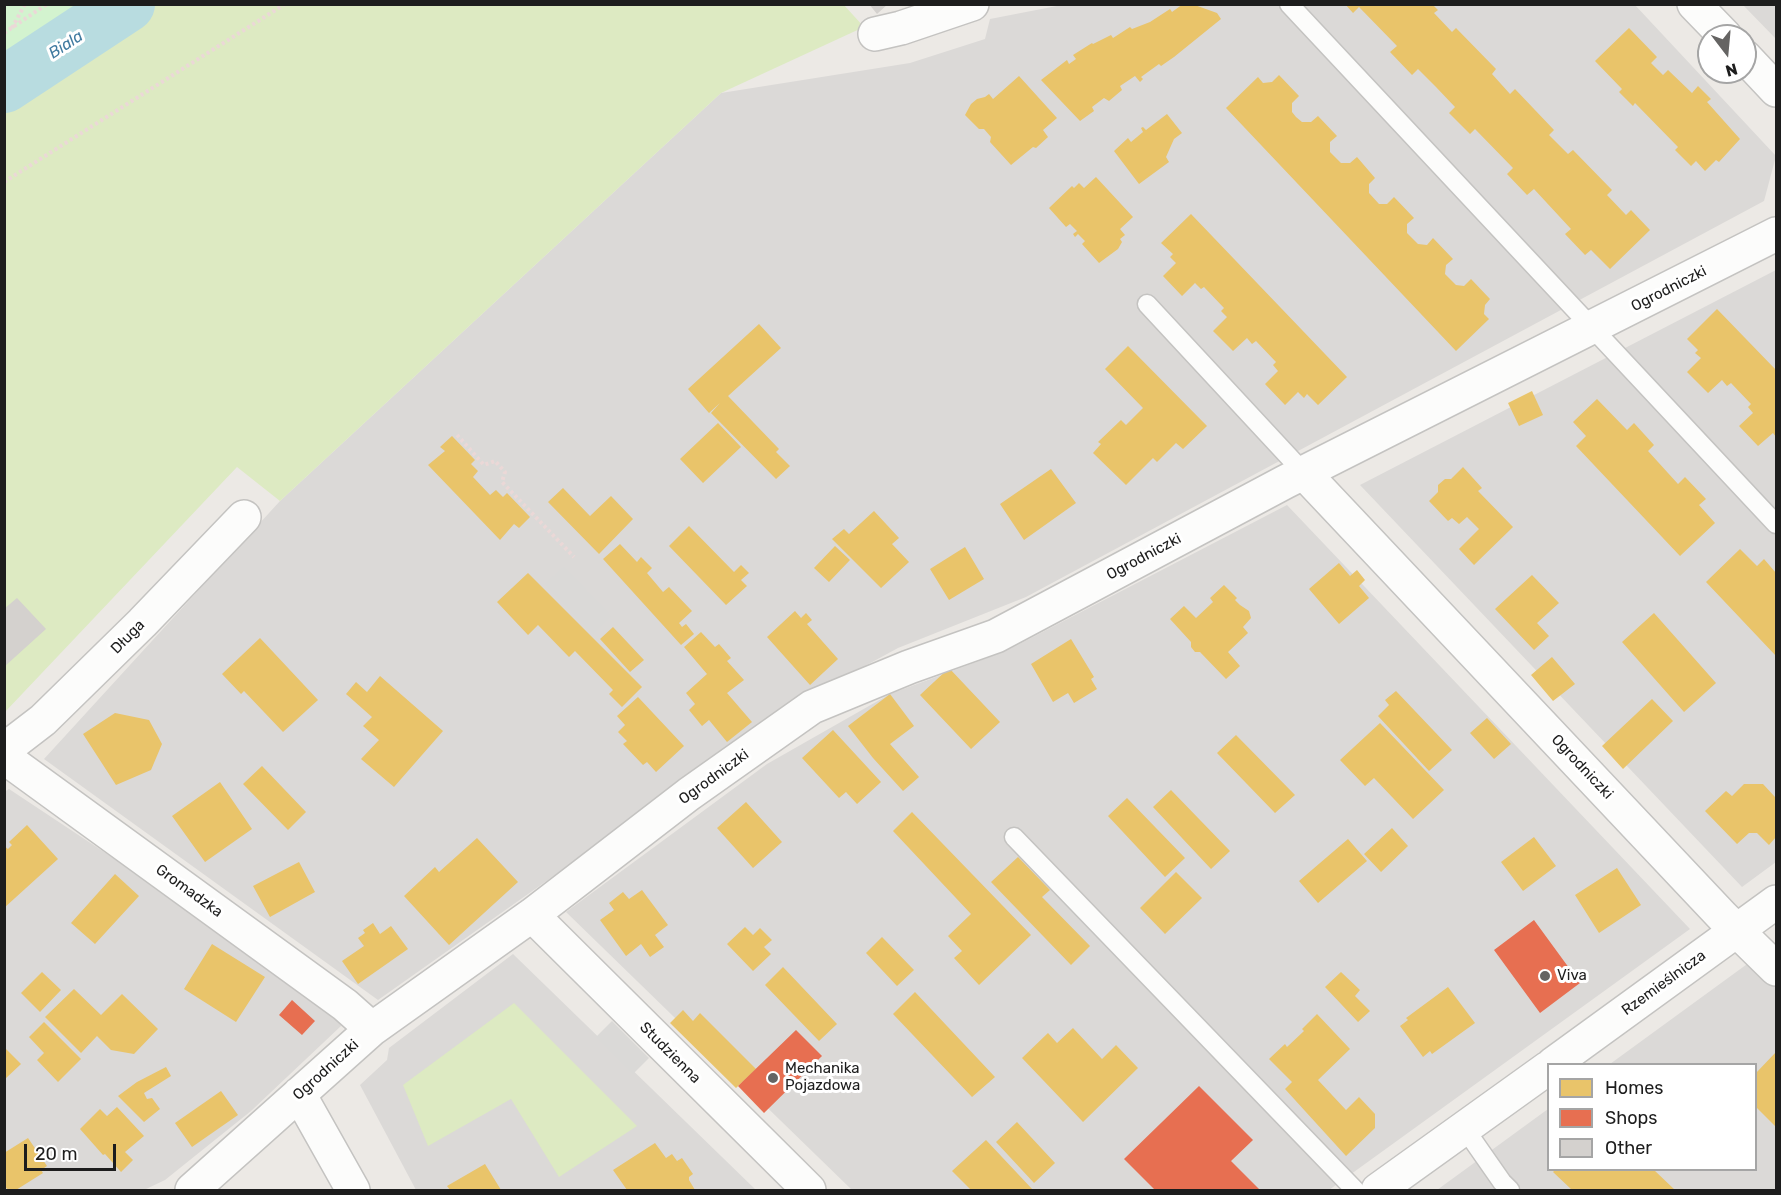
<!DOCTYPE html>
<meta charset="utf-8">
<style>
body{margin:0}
#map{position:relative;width:1781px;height:1195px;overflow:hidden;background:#ece9e5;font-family:Rubik,sans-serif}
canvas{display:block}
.frame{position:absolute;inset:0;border:6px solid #1d1d1d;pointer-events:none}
.legend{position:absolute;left:1547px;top:1063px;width:210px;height:108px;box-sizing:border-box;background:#fff;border:2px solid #a5a5a5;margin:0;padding:8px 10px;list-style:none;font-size:18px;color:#1d1d1d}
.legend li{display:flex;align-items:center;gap:12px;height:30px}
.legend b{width:30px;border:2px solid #a5a5a5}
.north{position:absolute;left:1697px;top:24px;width:60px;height:60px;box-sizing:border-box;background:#fff;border:2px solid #a5a5a5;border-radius:50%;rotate:164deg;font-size:16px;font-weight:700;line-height:24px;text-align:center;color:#1d1d1d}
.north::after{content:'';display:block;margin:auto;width:21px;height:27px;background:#656463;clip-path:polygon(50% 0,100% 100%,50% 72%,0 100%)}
.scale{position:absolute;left:24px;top:1144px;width:92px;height:27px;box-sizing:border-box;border:3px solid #1d1d1d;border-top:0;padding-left:8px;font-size:18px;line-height:21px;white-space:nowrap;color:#1d1d1d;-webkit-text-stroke:4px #fff;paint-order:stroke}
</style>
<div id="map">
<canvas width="1781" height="1195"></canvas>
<div class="frame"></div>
<ul class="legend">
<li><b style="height:16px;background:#e9c46a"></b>Homes</li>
<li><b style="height:16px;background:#e76f51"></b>Shops</li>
<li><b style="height:16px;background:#d4d1ce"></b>Other</li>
</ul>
<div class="north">N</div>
<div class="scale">20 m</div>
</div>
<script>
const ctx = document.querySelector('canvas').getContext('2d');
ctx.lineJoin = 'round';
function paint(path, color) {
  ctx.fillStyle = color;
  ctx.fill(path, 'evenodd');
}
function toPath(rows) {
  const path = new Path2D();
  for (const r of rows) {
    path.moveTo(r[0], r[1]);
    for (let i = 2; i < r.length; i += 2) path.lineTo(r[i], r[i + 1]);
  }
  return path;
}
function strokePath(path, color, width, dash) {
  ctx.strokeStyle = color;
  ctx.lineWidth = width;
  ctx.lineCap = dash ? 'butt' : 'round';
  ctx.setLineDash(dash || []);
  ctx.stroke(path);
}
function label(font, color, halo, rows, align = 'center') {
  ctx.font = font + ' Rubik,sans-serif';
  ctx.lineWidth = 6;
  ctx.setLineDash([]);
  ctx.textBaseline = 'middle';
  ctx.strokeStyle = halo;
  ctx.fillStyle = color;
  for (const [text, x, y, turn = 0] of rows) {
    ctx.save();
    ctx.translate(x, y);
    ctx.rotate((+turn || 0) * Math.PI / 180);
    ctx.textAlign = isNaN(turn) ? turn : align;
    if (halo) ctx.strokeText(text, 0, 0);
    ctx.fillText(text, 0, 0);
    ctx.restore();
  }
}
paint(toPath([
 [1062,5,1635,5,1776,156,1764,201,1026,597,898,648,804,699,378,1000,44,759,280,501,721,93,910,63,985,39,990,19],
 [1743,5,1776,5,1776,39],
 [1776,270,1776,862,1742,887,1360,485],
 [1287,505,1690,929,1329,1190,852,1190,566,912,767,764,890,694,1006,651],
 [9,789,338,1007,341,1026,251,1111,165,1180,144,1190,5,1190,4,792],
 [1776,943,1776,1190,1437,1190,1548,1109,1548,1170,1756,1170,1756,1064,1610,1064],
 [513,954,756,1190,416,1190,360,1085,387,1060,389,1048]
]), '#dbd9d7');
paint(toPath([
 [843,4,864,27,721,93,280,501,237,467,5,712,5,104,156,5],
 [514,1003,637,1126,559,1177,511,1099,428,1146,403,1085]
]), '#ddeac2');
paint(toPath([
 [5,4,128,4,128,5,5,85]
]), '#d3f3cf');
paint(toPath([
 [564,567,611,616,593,634,545,584],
 [612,1021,649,1058,633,1074,596,1037]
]), '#dad9d7');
paint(toPath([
 [1183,4,1192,4,1217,13,1221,19,1174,57,1161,66,1159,64,1141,77,1143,79,1140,82,1135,76,1120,86,1122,90,1109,101,1104,98,1092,107,1094,111,1080,121,1041,80,1067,60,1069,64,1076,59,1073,55,1092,43,1093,44,1111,35,1113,38,1130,27,1132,29,1150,22,1170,9,1172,12],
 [1345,4,1433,5,1438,10,1434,13,1452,32,1456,28,1496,69,1492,74,1510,94,1515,89,1554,130,1549,135,1568,154,1573,150,1612,190,1607,195,1626,215,1631,210,1650,230,1610,269,1591,250,1585,255,1565,234,1571,229,1534,189,1527,195,1507,174,1513,168,1475,129,1470,134,1449,113,1455,107,1436,87,1418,69,1412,75,1390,52,1397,46,1359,7,1353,13],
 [1629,28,1657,57,1651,63,1663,75,1668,70,1692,93,1698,86,1711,99,1707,102,1740,139,1719,162,1716,160,1705,171,1696,161,1691,166,1675,150,1678,147,1635,103,1633,106,1619,92,1622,89,1595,61],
 [1279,75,1299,96,1292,103,1292,112,1296,117,1302,122,1311,122,1318,116,1337,136,1330,142,1330,152,1341,163,1350,163,1357,157,1375,178,1369,184,1369,193,1379,204,1387,204,1394,197,1414,218,1407,224,1407,233,1418,244,1427,245,1433,238,1453,259,1446,265,1445,274,1456,285,1464,286,1471,279,1490,299,1485,305,1484,314,1489,319,1456,351,1226,108,1258,77,1263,83,1272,82],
 [1019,76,1057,118,1043,130,1048,137,1036,148,1033,147,1011,165,990,142,991,137,984,129,979,129,965,115,971,104,977,99,985,97,989,94,993,99],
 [1167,114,1182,133,1174,139,1166,157,1169,162,1139,184,1114,151,1128,138,1131,142,1143,132,1141,128,1143,127,1146,130],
 [1096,177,1133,217,1120,229,1125,235,1120,239,1122,242,1118,249,1099,263,1082,244,1085,241,1078,234,1075,237,1073,234,1077,231,1070,224,1066,227,1049,208,1072,186,1074,188,1079,183,1084,188],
 [1191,214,1347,377,1318,405,1307,394,1304,398,1298,392,1285,405,1265,384,1278,371,1273,365,1276,362,1256,341,1252,344,1247,338,1233,351,1213,331,1227,317,1221,311,1224,308,1204,287,1201,289,1195,283,1182,296,1163,276,1176,263,1170,257,1173,254,1161,243],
 [1717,309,1776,370,1776,437,1773,433,1758,446,1739,426,1753,413,1748,407,1751,404,1731,383,1727,386,1722,380,1708,393,1687,372,1701,358,1695,353,1698,350,1687,339],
 [759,324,781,348,728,396,779,449,776,452,790,466,776,479,711,413,720,403,709,413,688,389],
 [1128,346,1207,426,1183,449,1176,443,1157,462,1153,458,1126,485,1093,453,1101,444,1098,442,1121,420,1126,425,1143,408,1105,369],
 [1532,391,1543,415,1519,426,1508,403],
 [1597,399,1627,430,1634,423,1654,445,1648,451,1678,484,1685,477,1706,499,1699,505,1715,523,1680,556,1576,446,1586,436,1573,422],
 [718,423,741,447,703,483,680,459],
 [452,436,475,460,471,464,478,471,473,477,490,495,496,490,503,497,507,493,530,517,519,528,514,524,500,540,428,465,445,451,440,447],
 [1463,467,1482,488,1478,491,1513,527,1474,565,1459,549,1479,529,1467,517,1459,524,1452,518,1448,521,1429,501,1438,492,1438,485,1445,479,1451,479],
 [1051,469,1076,503,1024,540,1000,504],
 [563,488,590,516,611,496,633,519,599,554,548,502],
 [874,511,899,538,892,544,909,562,881,588,832,539,844,529,849,534],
 [689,526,734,572,741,565,749,573,741,580,747,586,726,605,669,546],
 [620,544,637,562,641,557,652,568,647,573,663,592,669,587,692,611,679,623,682,627,686,624,694,634,681,645,603,559],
 [835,546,850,560,829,582,814,568],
 [965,547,984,579,949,600,930,569],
 [1740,549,1757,566,1764,559,1776,573,1776,656,1706,582],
 [1339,563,1350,576,1357,570,1365,580,1359,586,1369,598,1339,624,1309,589],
 [528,573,642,687,622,707,609,694,613,690,575,651,569,657,538,625,528,635,497,602],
 [1532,575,1559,603,1537,623,1549,636,1534,650,1495,609],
 [1224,585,1237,598,1235,600,1240,605,1249,611,1251,618,1243,627,1248,633,1228,652,1240,666,1226,679,1200,652,1195,652,1191,647,1191,642,1170,619,1184,606,1196,618,1213,602,1210,598],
 [795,611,801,618,806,613,812,620,807,624,838,659,810,685,767,637],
 [1654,613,1716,683,1684,712,1622,642],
 [613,627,644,660,630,672,600,639],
 [701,632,715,647,719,644,731,658,727,661,744,680,727,693,752,722,727,742,709,720,702,726,689,710,695,704,686,693,707,674,684,647],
 [260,638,318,700,283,732,244,691,241,694,222,674],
 [1071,639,1094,677,1091,679,1097,689,1074,703,1068,693,1053,702,1031,664],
 [1552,657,1575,684,1553,701,1531,675],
 [949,668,1000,722,971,749,920,695],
 [380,676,443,731,394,787,361,759,379,740,363,726,372,717,346,694,356,682,367,692],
 [1396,691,1452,750,1429,771,1378,716,1389,705,1385,700],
 [890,694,914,726,890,744,919,777,903,791,873,758,848,726],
 [638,697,684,746,656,772,647,762,643,765,623,744,627,741,618,732,625,725,617,716],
 [1652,699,1673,721,1623,769,1602,746],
 [115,713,149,720,162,744,151,770,116,785,83,734],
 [1487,718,1511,744,1494,759,1470,733],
 [1380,723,1444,790,1413,819,1374,778,1365,786,1340,760],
 [833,730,881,782,857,804,846,792,839,798,802,758],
 [1236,735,1295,795,1275,813,1217,753],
 [262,766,306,812,288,830,243,784],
 [220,782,252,829,205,862,172,816],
 [1744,784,1763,784,1775,797,1776,796,1776,837,1769,845,1757,833,1749,833,1737,844,1705,811,1726,791,1732,796],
 [1171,790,1230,851,1211,869,1153,807],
 [1127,798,1185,858,1165,877,1108,816],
 [746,802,782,842,753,868,717,828],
 [912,812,1031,935,979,985,954,958,962,951,948,936,971,914,893,831],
 [27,825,58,859,4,908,4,846,8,849,12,845,9,842],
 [1392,828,1408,846,1381,872,1364,854],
 [1534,837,1556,866,1523,891,1501,862],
 [477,838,518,882,449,945,404,896,435,867,439,872],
 [1348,839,1367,861,1318,903,1299,881],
 [1018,857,1050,890,1042,897,1090,946,1071,965,991,882],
 [299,862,315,892,270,917,253,886],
 [1617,868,1641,905,1599,933,1575,895],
 [1176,872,1202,898,1165,934,1140,908],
 [115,874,139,896,95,944,71,923],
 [642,890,668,925,655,935,664,947,650,957,641,944,626,956,600,920,614,910,609,903,623,892,629,899],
 [373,923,380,934,391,926,408,949,358,984,342,961,364,946,358,938,365,933,363,930],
 [745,927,753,935,760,928,772,940,764,947,771,954,753,971,727,944],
 [882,937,914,970,897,986,866,953],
 [212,944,265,977,236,1022,184,989],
 [783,967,837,1024,819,1041,765,985],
 [42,972,61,990,40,1012,21,993],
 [1341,972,1360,990,1355,996,1370,1011,1358,1022,1325,987],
 [1448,987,1475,1023,1432,1054,1430,1051,1423,1057,1400,1026,1408,1020,1406,1018],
 [74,989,101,1015,122,994,158,1029,134,1054,111,1050,97,1036,81,1053,45,1017],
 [915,992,995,1077,972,1097,893,1014],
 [683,1010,693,1021,700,1013,756,1069,736,1088,670,1023],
 [1317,1014,1350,1049,1318,1080,1346,1110,1359,1097,1375,1114,1375,1128,1346,1156,1285,1089,1292,1082,1269,1059,1285,1044,1287,1047,1304,1031,1302,1029],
 [44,1022,81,1059,58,1082,37,1060,44,1053,29,1037],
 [1073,1028,1102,1059,1116,1045,1138,1068,1083,1122,1022,1058,1048,1033,1057,1043],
 [4,1047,21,1064,4,1080],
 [1776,1052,1776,1127,1756,1107,1756,1073],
 [166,1067,171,1076,144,1093,147,1099,152,1098,160,1109,144,1122,118,1096,137,1082],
 [221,1091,238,1115,192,1147,175,1123],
 [117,1107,144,1136,125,1152,133,1160,121,1172,105,1154,103,1155,80,1129,100,1109,107,1116],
 [1017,1122,1055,1163,1034,1183,996,1142],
 [28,1138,47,1166,41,1170,43,1173,16,1190,8,1190,4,1185,4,1153],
 [986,1140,1033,1190,971,1190,952,1171],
 [655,1143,666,1158,672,1154,677,1161,682,1158,693,1174,689,1177,689,1180,695,1190,627,1190,613,1170],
 [485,1164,501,1190,450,1190,447,1186],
 [1555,1170,1654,1170,1675,1190,1572,1190,1553,1172]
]), '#e9c46a');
paint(toPath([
 [1534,920,1580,983,1540,1013,1494,950],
 [292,1000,315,1021,302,1035,279,1015],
 [796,1030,822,1056,764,1113,738,1086],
 [1199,1086,1253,1140,1231,1161,1260,1190,1155,1190,1124,1159]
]), '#e76f51');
strokePath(toPath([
 [4,85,127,4]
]), '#b8dce0', 56);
paint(toPath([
 [869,4,888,4,877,14],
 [17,598,46,629,4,667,4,609]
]), '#d4d1ce');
const lane = toPath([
 [1289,4,1776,524],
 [1147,304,1304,473],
 [1014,837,1355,1190],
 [1465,1129,1502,1182,1510,1190]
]);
const street = toPath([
 [1694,4,1725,36],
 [875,34,901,28,972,4],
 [1745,57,1776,90],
 [1304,473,1723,917,1776,969],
 [4,750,43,720,142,623,244,517],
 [4,757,345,1005,372,1029],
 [532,915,809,1190],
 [1553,1064,1776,902],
 [299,1094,353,1190],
 [192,1190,372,1029,532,915,689,794,812,707,909,667,996,636,1285,482,1776,234],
 [1378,1190,1548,1068]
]);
strokePath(lane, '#c4c3c1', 21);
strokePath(street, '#c4c3c1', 36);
strokePath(toPath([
 [12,28,25,4],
 [4,33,47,4],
 [4,182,285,4],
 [457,435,484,465,495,461,505,472,502,482,574,557]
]), '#ebd8d7', 4, [3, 3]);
strokePath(lane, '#fcfcfb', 18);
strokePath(street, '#fcfcfb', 33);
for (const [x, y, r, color] of [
 [1545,976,6,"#656463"],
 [773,1078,6,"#656463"]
]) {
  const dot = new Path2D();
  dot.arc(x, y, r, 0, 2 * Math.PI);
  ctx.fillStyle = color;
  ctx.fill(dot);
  strokePath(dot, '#fff', 2);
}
label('15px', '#1d1d1d', '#fff', [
 ["Ogrodniczki",1669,289,-27],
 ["Ogrodniczki",1144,557,-28],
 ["Długa",128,637,-45],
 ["Ogrodniczki",1582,767,47],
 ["Ogrodniczki",714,777,-36],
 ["Gromadzka",189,891,36],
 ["Rzemieślnicza",1664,983,-36],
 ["Studzienna",670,1053,45],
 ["Ogrodniczki",326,1070,-42]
]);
label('15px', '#1d1d1d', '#fff', [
 ["Viva",1557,976],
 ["Mechanika",785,1069],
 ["Pojazdowa",785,1086]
], 'left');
label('italic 16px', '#417ba0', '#fff', [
 ["Biala",66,45,-33]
]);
</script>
